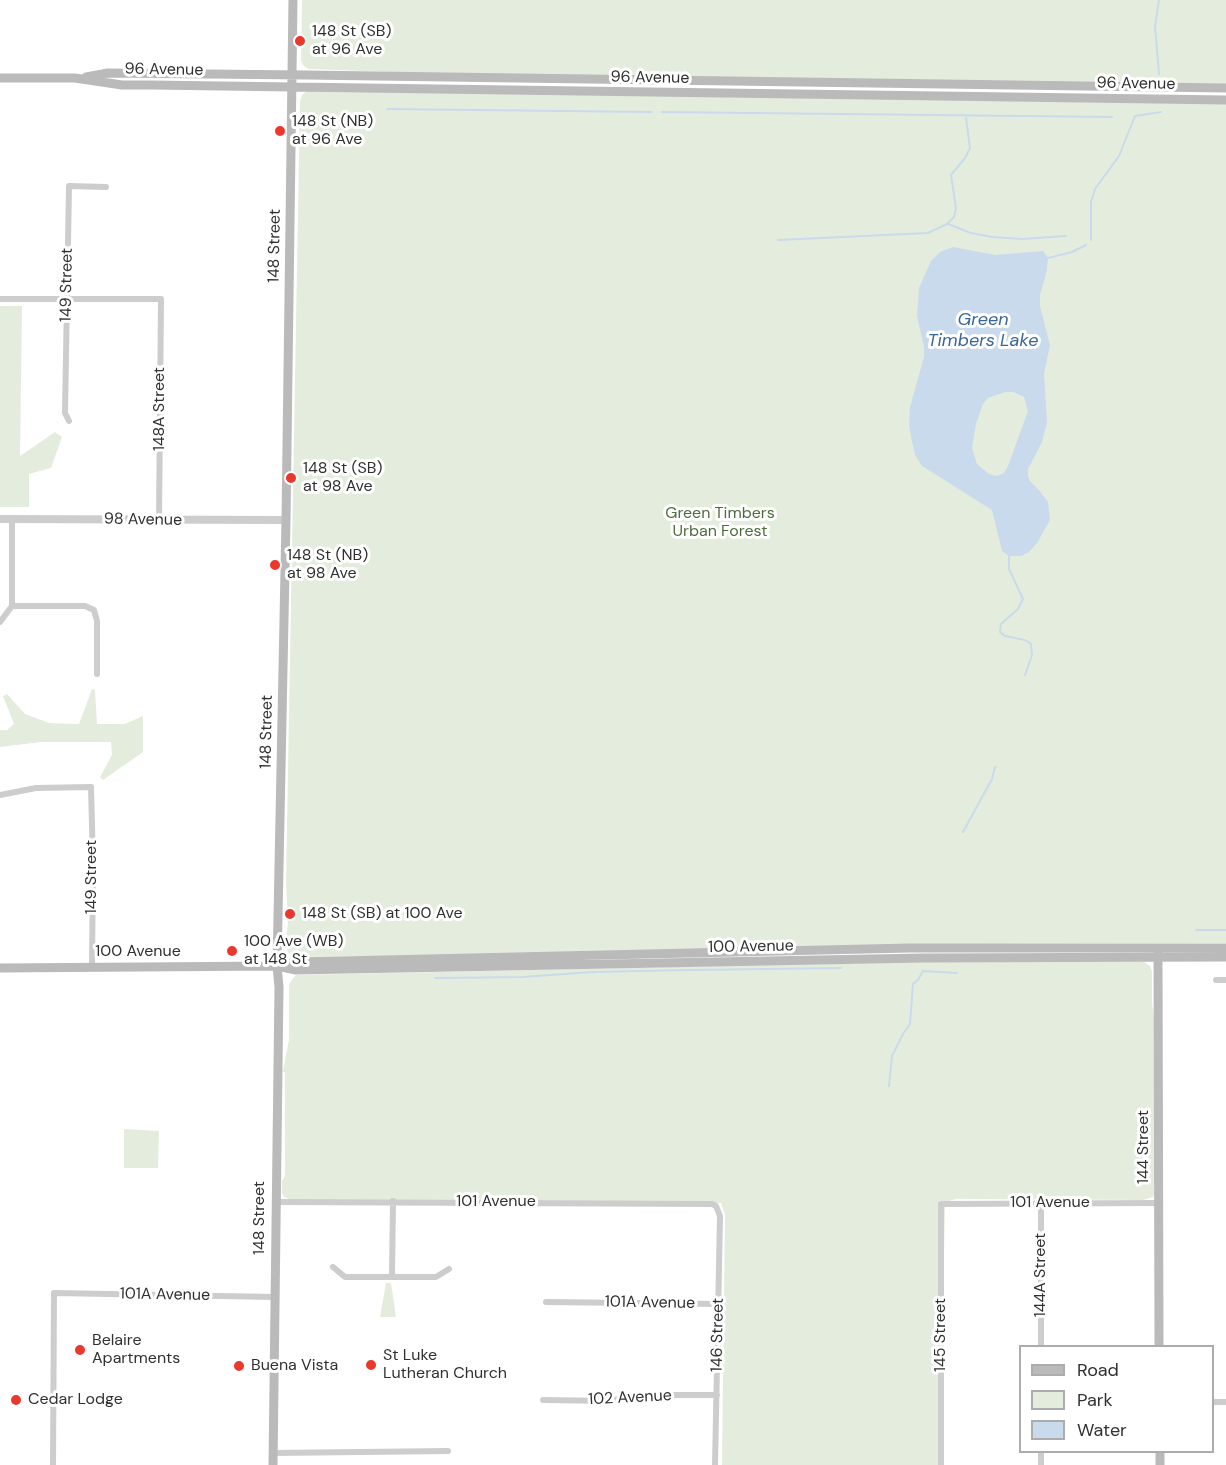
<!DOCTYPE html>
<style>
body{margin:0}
#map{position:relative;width:1226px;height:1465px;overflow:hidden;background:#fff;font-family:"DM Sans",sans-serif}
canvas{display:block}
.legend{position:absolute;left:1019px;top:1345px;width:195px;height:108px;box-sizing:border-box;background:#fff;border:2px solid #acacac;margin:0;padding:8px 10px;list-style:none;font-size:18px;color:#303030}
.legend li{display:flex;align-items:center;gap:12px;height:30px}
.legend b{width:30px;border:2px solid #acacac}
</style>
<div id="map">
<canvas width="1226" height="1465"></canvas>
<ul class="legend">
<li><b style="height:8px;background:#bababa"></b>Road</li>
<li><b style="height:16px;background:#e4eddd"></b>Park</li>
<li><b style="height:16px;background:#c9daed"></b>Water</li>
</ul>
</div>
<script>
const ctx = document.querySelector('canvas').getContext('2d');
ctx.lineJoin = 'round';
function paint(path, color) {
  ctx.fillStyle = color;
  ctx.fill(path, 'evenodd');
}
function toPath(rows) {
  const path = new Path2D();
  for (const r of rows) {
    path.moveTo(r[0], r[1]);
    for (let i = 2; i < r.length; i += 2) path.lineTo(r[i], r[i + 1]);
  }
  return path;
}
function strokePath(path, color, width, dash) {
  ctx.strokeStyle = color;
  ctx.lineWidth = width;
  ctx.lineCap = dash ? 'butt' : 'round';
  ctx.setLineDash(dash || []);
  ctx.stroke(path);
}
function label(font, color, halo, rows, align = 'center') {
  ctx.font = font + ' "DM Sans",sans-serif';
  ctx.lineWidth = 6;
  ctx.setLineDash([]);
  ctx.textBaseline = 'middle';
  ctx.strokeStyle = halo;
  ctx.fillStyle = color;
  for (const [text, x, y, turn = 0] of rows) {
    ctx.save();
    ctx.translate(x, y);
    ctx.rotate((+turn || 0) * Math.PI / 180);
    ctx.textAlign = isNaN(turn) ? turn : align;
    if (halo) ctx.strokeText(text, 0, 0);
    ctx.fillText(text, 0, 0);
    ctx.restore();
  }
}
paint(toPath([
 [302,0,1226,0,1226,84,445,74,308,69,303,65,301,60],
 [307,91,1226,104,1226,943,910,944,495,955,295,957,288,953,285,942,288,924,286,882,300,101,302,95],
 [0,306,22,306,20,456,55,432,62,437,51,468,29,474,29,507,0,507],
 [92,689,95,690,97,724,125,724,143,716,143,752,103,780,100,777,112,755,111,742,41,742,0,747,0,730,7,730,14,724,3,696,7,694,25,714,49,723,79,724],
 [908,962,1144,962,1150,966,1152,971,1152,1003,1155,1025,1154,1194,1153,1197,1143,1200,956,1199,945,1202,940,1465,722,1465,725,1215,721,1203,292,1200,284,1197,282,1193,282,1181,285,1176,285,1072,283,1072,289,1039,289,985,293,978,296,975],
 [124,1129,159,1131,158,1168,124,1168],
 [386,1283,391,1283,396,1317,380,1317]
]), '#e4eddd');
paint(toPath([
 [953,247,995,255,1043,251,1048,258,1047,270,1040,295,1040,306,1050,345,1044,374,1047,423,1042,442,1028,469,1028,476,1030,481,1038,489,1048,502,1050,520,1037,543,1029,552,1021,556,1009,556,1002,551,992,510,922,466,915,455,912,442,909,424,910,407,924,357,924,347,917,316,919,288,931,261,940,252],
 [1005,392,1013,392,1024,397,1028,411,1008,466,1004,473,997,476,989,474,977,464,972,448,976,424,983,404,988,398]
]), '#c9daed');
strokePath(toPath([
 [1159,0,1155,27,1159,74],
 [387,109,651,112],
 [662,112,1112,117],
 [948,224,971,233,992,237,1022,239,1066,236],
 [778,240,928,233,947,224,954,217,956,208,951,175,965,158,970,148,966,118],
 [1091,240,1091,202,1095,189,1119,156,1135,116,1161,112],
 [1048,258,1072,252,1086,245],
 [1009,556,1009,569,1023,599,1018,609,1001,624,1000,632,1005,636,1025,640,1031,644,1032,655,1025,675],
 [963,832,992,779,995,767],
 [1196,930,1226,930],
 [435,978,523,977,592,972,690,970,841,968],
 [889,1086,892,1056,903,1034,910,1024,913,984,918,980,923,971,957,973]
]), '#c9daed', 2);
strokePath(toPath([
 [0,299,161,299,159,520],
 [69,421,65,413,69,186,106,187],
 [12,520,12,606],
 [12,606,85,606,94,610,97,621,97,674],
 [0,622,12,606],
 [0,795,36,788,91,787,93,863,92,967],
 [1216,980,1226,980],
 [276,1202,712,1204,716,1206,720,1216,715,1465],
 [333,1267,345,1277,436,1277,449,1269],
 [392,1277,393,1201],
 [546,1302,719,1304],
 [1041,1346,1041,1203],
 [543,1400,609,1401,637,1395,717,1395],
 [1212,1402,1226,1402],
 [273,1453,448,1451],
 [53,1465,54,1293,275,1297],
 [941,1465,941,1204,1160,1203],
 [1041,1465,1041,1452]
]), '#cdcdcd', 6);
strokePath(toPath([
 [0,519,286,520]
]), '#cdcdcd', 8);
strokePath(toPath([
 [86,77,108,73,306,75,1226,88],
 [0,78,75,78,122,85,150,85,1226,100],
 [1158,953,1159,1346],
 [282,967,296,970,922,958,1226,957],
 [0,968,277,966,296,962,910,948,1226,948],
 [1160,1452,1160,1465],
 [273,1465,279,987,277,966,286,520,293,0]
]), '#bababa', 9);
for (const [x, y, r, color] of [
 [300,41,6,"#eb382d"],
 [280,131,6,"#eb382d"],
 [291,478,6,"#eb382d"],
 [275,565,6,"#eb382d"],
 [290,914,6,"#eb382d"],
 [232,951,6,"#eb382d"],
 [80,1350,6,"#eb382d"],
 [371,1365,6,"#eb382d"],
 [239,1366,6,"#eb382d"],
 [16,1400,6,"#eb382d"]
]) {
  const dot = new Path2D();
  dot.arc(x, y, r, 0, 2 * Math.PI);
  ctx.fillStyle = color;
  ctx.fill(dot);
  strokePath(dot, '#fff', 2);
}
label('16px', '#303030', '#fff', [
 ["148 St (SB)",312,32],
 ["at 96 Ave",312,50],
 ["148 St (NB)",292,122],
 ["at 96 Ave",292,140],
 ["148 St (SB)",303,469],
 ["at 98 Ave",303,487],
 ["148 St (NB)",287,556],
 ["at 98 Ave",287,574],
 ["148 St (SB) at 100 Ave",302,914],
 ["100 Ave (WB)",244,942],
 ["at 148 St",244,960],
 ["Belaire",92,1341],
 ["Apartments",92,1359],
 ["St Luke",383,1356],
 ["Lutheran Church",383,1374],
 ["Buena Vista",251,1366],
 ["Cedar Lodge",28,1400]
], 'left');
label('16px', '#303030', '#fff', [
 ["96 Avenue",164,70,1],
 ["96 Avenue",650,78,1],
 ["96 Avenue",1136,84,1],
 ["148 Street",275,246,-89],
 ["149 Street",67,285,-89],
 ["148A Street",160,409,-90],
 ["98 Avenue",143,520,1],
 ["148 Street",267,732,-89],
 ["149 Street",92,877,-90],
 ["100 Avenue",751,947,-1],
 ["100 Avenue",138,952],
 ["144 Street",1144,1147,-90],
 ["101 Avenue",496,1202],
 ["101 Avenue",1050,1203],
 ["148 Street",260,1218,-90],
 ["144A Street",1041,1275,-90],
 ["101A Avenue",165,1295,1],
 ["101A Avenue",650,1303,1],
 ["146 Street",718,1335,-89],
 ["145 Street",941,1335,-90],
 ["102 Avenue",630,1398,-3]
]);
label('16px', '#4c6d3b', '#fff', [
 ["Green Timbers",720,514],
 ["Urban Forest",720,532]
]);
label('italic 18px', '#3a6695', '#fff', [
 ["Green",983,320],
 ["Timbers Lake",983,341]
]);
</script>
